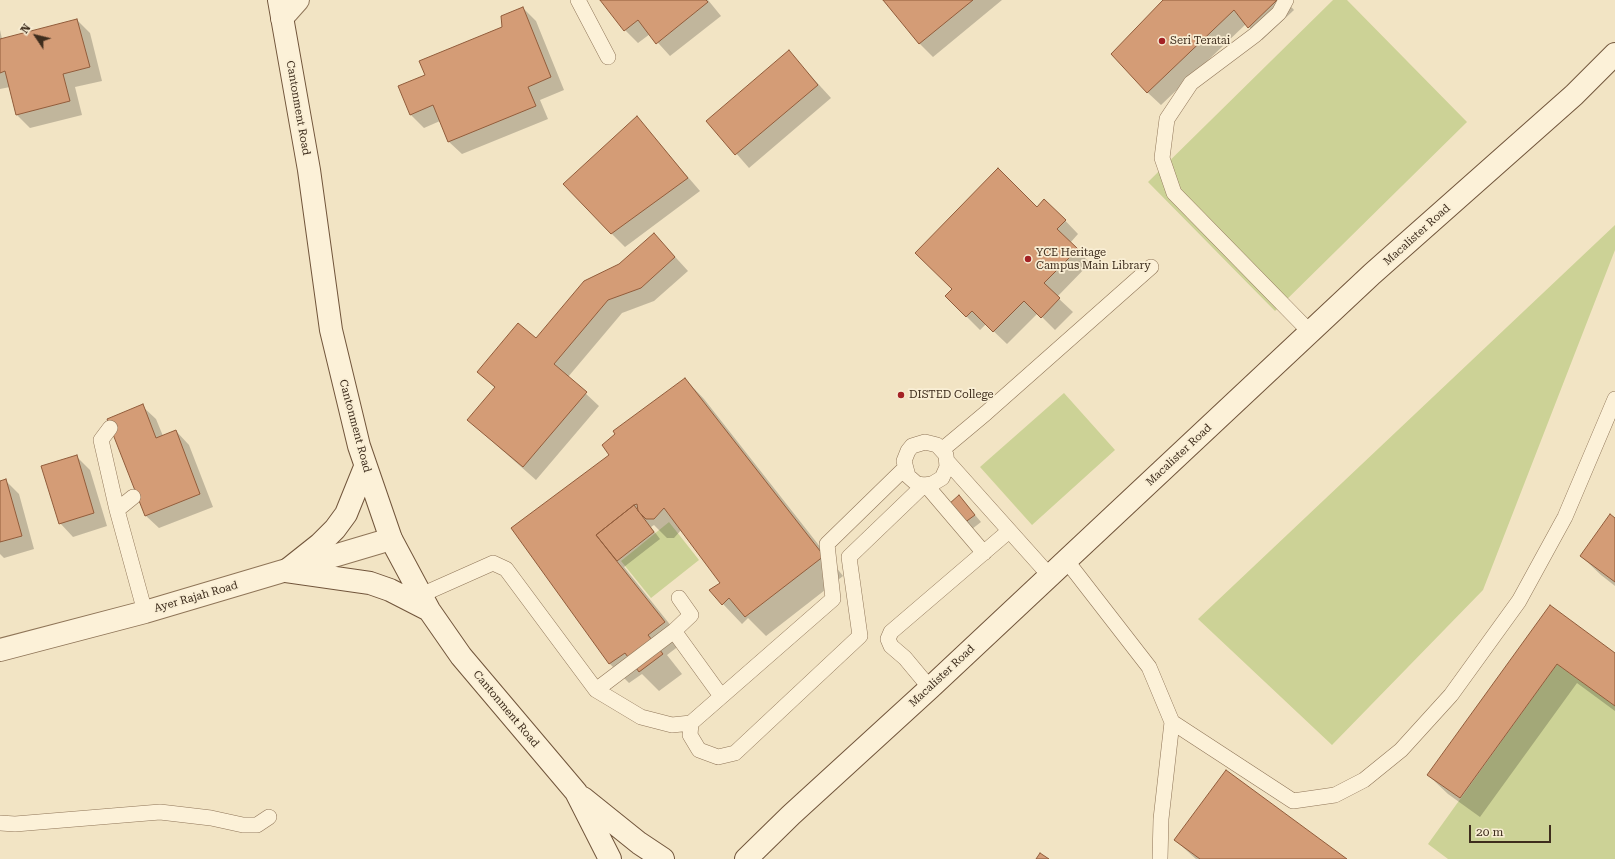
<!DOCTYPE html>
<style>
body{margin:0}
#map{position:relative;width:1615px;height:859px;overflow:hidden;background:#f2e4c4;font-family:"Roboto Serif",serif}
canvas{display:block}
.north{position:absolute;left:16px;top:16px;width:40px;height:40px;-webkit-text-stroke:3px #f9eed4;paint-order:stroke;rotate:305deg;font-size:11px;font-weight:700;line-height:16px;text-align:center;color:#3e2d1d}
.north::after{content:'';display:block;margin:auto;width:14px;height:18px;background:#3e2d1d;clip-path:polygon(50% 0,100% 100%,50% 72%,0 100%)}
.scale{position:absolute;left:1469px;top:825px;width:82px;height:18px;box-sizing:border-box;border:2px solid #3e2d1d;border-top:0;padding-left:5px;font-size:12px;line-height:14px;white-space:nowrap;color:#3e2d1d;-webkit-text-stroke:3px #f9eed4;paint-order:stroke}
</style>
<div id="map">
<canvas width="1615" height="859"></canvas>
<div class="north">N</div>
<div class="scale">20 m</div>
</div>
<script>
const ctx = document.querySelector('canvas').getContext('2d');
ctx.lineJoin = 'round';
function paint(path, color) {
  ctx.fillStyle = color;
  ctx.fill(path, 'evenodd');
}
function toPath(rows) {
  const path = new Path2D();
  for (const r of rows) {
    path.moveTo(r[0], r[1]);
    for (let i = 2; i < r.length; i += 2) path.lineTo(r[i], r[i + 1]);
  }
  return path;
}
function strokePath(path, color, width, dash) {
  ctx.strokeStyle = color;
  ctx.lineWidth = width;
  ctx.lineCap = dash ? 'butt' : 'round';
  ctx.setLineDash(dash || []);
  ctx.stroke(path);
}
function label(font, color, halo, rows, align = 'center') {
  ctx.font = font + ' "Roboto Serif",serif';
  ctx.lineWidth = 3.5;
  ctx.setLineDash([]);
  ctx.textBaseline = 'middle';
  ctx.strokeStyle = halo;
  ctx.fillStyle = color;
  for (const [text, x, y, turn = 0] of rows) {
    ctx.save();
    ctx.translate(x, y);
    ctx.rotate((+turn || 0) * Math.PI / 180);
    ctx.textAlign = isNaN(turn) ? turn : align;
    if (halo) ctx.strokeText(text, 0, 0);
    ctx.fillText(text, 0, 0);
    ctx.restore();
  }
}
paint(toPath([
 [1333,0,1347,0,1467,122,1275,311,1148,182],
 [1615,225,1615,250,1483,590,1332,745,1198,619],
 [1064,393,1115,450,1032,525,980,467],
 [669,522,699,560,651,598,621,561],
 [1557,664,1615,706,1615,859,1448,859,1428,844]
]), '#ccd296');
paint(toPath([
 [601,0,708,0,721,16,670,56,650,34,638,43,625,30],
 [884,0,1002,0,933,57,920,44],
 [1164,0,1285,0,1294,10,1262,40,1246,24,1161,105,1147,92],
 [523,8,536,21,564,90,540,100,548,119,462,154,448,141,440,121,424,128,410,114,426,76,503,28],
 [77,20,90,33,102,81,75,87,82,115,30,128,17,115,10,87,0,89,0,30,2,39],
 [789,52,831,98,749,168,708,121],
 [637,118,700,191,625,247,612,234],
 [1037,208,1058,213,1078,234,1070,243,1090,263,1057,297,1073,312,1055,330,1038,313,1007,344,986,324,980,330,946,296],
 [667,248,688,271,654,301,622,313,568,377,599,406,536,480,468,420,495,388,478,372,536,339],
 [685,379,704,399,843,576,766,636,748,618,742,624,723,604,721,583,682,529,674,538,667,538,654,525,651,527,660,539,624,567,684,642,667,655,682,674,659,691,642,674,629,683,610,664,512,528,610,455],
 [142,406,156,419,163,436,176,431,189,445,213,507,159,528,145,515],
 [76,456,90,470,107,526,73,537,60,523],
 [5,480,19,494,34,549,4,558,0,554,0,482],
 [959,496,981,522,972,529,965,523],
 [1615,519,1615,586,1601,575,1581,556],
 [1550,607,1615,654,1615,711,1577,683,1480,817,1448,794,1428,775],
 [1175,840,1345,859,1196,859]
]), '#0003');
const building = toPath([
 [600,0,706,0,708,2,656,44,638,20,624,31,600,0],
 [883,0,973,0,919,44,883,0],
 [1163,0,1277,0,1248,28,1234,10,1147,93,1111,54,1163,0],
 [523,7,551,77,528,87,536,106,448,142,433,105,410,115,398,86,425,75,419,61,502,27,501,16,523,7],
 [77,19,90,67,63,74,70,101,16,115,5,71,0,73,0,39,77,19],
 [789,50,818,85,735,155,706,121,789,50],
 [637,116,688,178,611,234,563,184,637,116],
 [998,168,1037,207,1044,199,1066,220,1057,229,1078,249,1044,283,1060,298,1041,318,1024,301,993,332,972,311,966,317,945,296,952,289,915,253,998,168],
 [654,233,675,257,641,288,608,300,554,364,587,392,523,467,467,420,495,387,477,372,518,323,536,338,584,281,619,264,654,233],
 [685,378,824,556,745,617,729,598,722,605,709,590,720,583,664,508,654,519,646,519,638,511,637,504,634,505,596,535,665,622,648,635,663,654,639,672,625,653,609,664,511,528,609,455,602,445,615,434,613,431,685,378],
 [143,404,156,438,176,430,200,494,145,516,107,419,143,404],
 [77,455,94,513,59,524,41,466,77,455],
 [6,479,22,536,0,542,0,481,6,479],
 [959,495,975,515,964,523,949,504,959,495],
 [634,505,654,532,617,561,596,535,634,505],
 [1610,514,1615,518,1615,582,1580,556,1610,514],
 [1550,605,1615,653,1615,706,1557,664,1460,798,1427,775,1550,605],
 [1226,770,1347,859,1200,859,1174,840,1226,770],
 [1040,853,1049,859,1036,859,1040,853]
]);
paint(building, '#d49c76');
strokePath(building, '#915c3b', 1);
const lane = toPath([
 [578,0,608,57],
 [1286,0,1279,13,1255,35,1191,83,1167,119,1162,158,1174,193,1310,332],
 [110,428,101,440,117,510],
 [943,449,986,413,1151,267],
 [947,461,1049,575],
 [905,468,827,544,833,599,691,723,690,735,699,750,718,757,735,753,860,636,849,557,924,485,932,484,942,478,947,467,946,455,937,445,925,442,912,446,908,451,904,461,908,476,917,484,924,485],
 [926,485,984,553],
 [133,497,117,510,145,612],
 [1066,560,1149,667,1172,722,1161,819,1160,859],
 [421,595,493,563,506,569,596,690,641,717,672,725,691,723],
 [679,598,691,615,674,631,721,696],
 [930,688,905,658,891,646,888,639,891,632,1009,531],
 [596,690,674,631],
 [1172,722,1293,801,1335,795,1364,780,1401,750,1451,695,1519,601,1565,517,1615,399],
 [0,823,15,824,160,812,211,818,243,825,257,825,269,817]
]);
const street = toPath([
 [282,18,298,0],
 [0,650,145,612,391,539]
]);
const secondary = toPath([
 [279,0,309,170,331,330,359,446,391,539,429,610,461,656,576,792,610,859],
 [286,571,370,583,390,590,429,610],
 [286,571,320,544,335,529,346,514,365,467],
 [583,798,639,843,663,859],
 [746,859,791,815,930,688,1372,274,1574,95,1615,54]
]);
strokePath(lane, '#8f7558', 16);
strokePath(street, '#8f7558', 24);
strokePath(secondary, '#71553b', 24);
strokePath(lane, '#fcf1d8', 15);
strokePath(street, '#fcf1d8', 22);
strokePath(secondary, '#fcf1d8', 22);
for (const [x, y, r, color] of [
 [1162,41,4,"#a42225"],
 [1028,259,4,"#a42225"],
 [901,395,4,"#a42225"]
]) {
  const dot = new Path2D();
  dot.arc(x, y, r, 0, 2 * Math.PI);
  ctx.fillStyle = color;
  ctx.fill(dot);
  strokePath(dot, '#f9eed4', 1.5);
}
label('11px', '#3e2d1d', '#f9eed4', [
 ["Seri Teratai",1170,41],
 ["YCE Heritage",1036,253],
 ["Campus Main Library",1036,266],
 ["DISTED College",909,395]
], 'left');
label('11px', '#3e2d1d', '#f9eed4', [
 ["Cantonment Road",298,108,80],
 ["Macalister Road",1417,235,-42],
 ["Cantonment Road",355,426,75],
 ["Macalister Road",1179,455,-43],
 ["Ayer Rajah Road",196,597,-16],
 ["Macalister Road",942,676,-43],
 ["Cantonment Road",506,709,50]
]);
</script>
